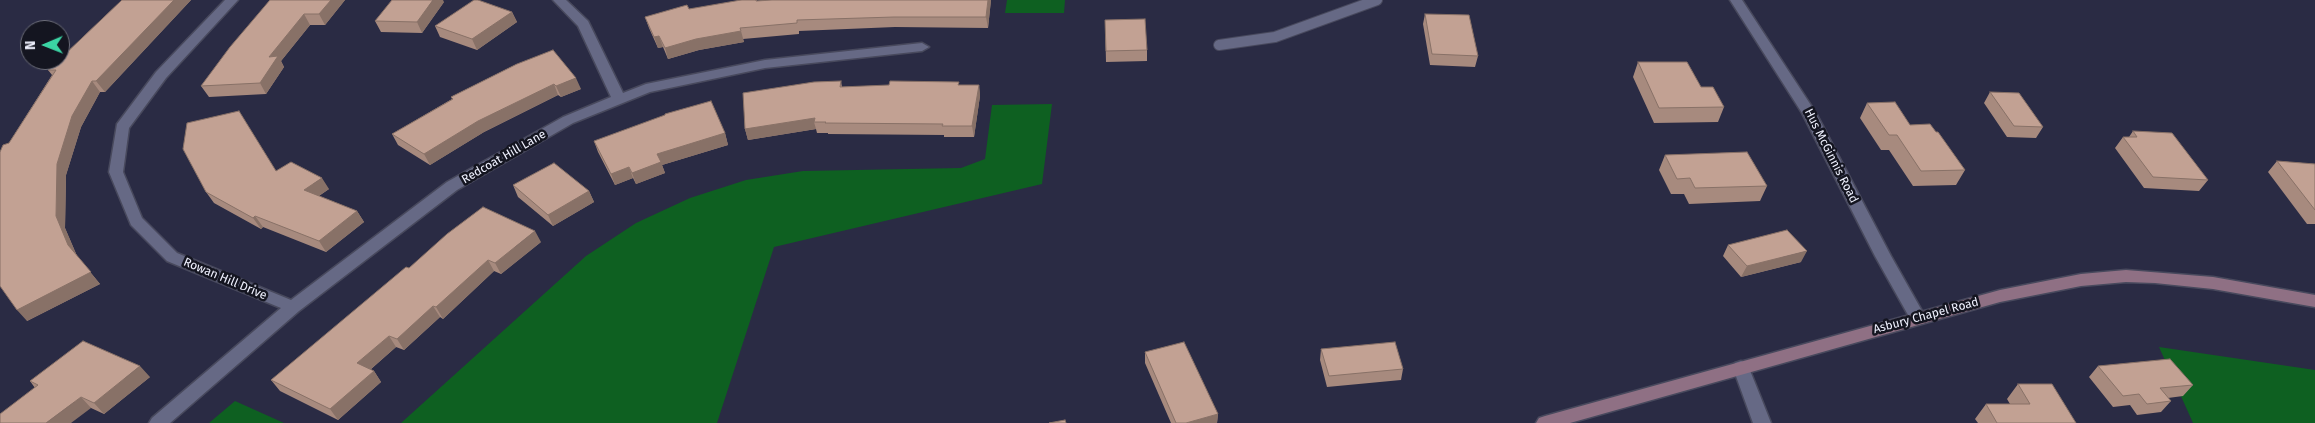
<!DOCTYPE html>
<style>
body{margin:0}
#map{position:relative;width:2315px;height:423px;overflow:hidden;background:#2a2b44;font-family:"Fira Sans",sans-serif}
canvas{display:block}
.north{position:absolute;left:20px;top:20px;width:50px;height:50px;box-sizing:border-box;background:#141520;border:1px solid #6c6d79;border-radius:50%;rotate:269deg;font-size:14px;font-weight:700;line-height:20px;text-align:center;color:#f0f2ff}
.north::after{content:'';display:block;margin:auto;width:18px;height:22px;background:#3bd4a4;clip-path:polygon(50% 0,100% 100%,50% 72%,0 100%)}
</style>
<div id="map">
<canvas width="2315" height="423"></canvas>
<div class="north">N</div>
</div>
<script>
const ctx = document.querySelector('canvas').getContext('2d');
ctx.lineJoin = 'round';
function paint(path, color) {
  ctx.fillStyle = color;
  ctx.fill(path, 'evenodd');
}
function toPath(rows) {
  const path = new Path2D();
  for (const r of rows) {
    path.moveTo(r[0], r[1]);
    for (let i = 2; i < r.length; i += 2) path.lineTo(r[i], r[i + 1]);
  }
  return path;
}
function strokePath(path, color, width, dash) {
  ctx.strokeStyle = color;
  ctx.lineWidth = width;
  ctx.lineCap = dash ? 'butt' : 'round';
  ctx.setLineDash(dash || []);
  ctx.stroke(path);
}
function label(font, color, halo, rows, align = 'center') {
  ctx.font = font + ' "Fira Sans",sans-serif';
  ctx.lineWidth = 5;
  ctx.setLineDash([]);
  ctx.textBaseline = 'middle';
  ctx.strokeStyle = halo;
  ctx.fillStyle = color;
  for (const [text, x, y, turn = 0] of rows) {
    ctx.save();
    ctx.translate(x, y);
    ctx.rotate((+turn || 0) * Math.PI / 180);
    ctx.textAlign = isNaN(turn) ? turn : align;
    if (halo) ctx.strokeText(text, 0, 0);
    ctx.fillText(text, 0, 0);
    ctx.restore();
  }
}
paint(toPath([
 [1007,0,1065,0,1064,13,1005,13],
 [1052,104,1042,184,774,247,717,423,401,423,586,256,636,223,690,198,746,180,803,171,961,168,985,159,992,105],
 [2159,347,2315,370,2315,423,2193,423],
 [235,401,284,423,209,423]
]), '#0e6021');
const service = toPath([
 [1219,45,1275,37,1377,0]
]);
const minor = toPath([
 [225,0,238,0,166,78,129,128,123,172,142,218,177,253,291,300,447,182,563,117,611,97,578,26,553,0,566,0,588,21,623,93,646,84,765,60,922,43,929,47,922,51,765,68,650,92,573,123,457,190,299,311,170,423,149,423,152,418,281,308,167,261,131,225,109,172,117,124,156,72,225,0],
 [1730,0,1742,0,1816,113,1891,256,1926,318,1924,322,1918,324,1912,322,1875,256,1802,113,1730,0],
 [1741,361,1747,363,1771,423,1753,423,1733,368,1735,363,1741,361]
]);
const secondary = toPath([
 [2126,270,2213,277,2315,295,2315,307,2213,289,2155,283,2126,282,2081,286,2000,302,1570,423,1536,423,1539,418,1545,416,2000,290,2081,274,2126,270]
]);
strokePath(service, '#48495d', 12);
strokePath(minor, '#48495d', 3);
strokePath(secondary, '#48495d', 3);
strokePath(service, '#666985', 10);
paint(minor, '#666985');
paint(secondary, '#8f7084');
paint(toPath([
 [122,0,191,0,105,92,100,92,81,127,66,175,65,228,77,256,100,284,27,321,9,143,52,75,48,70],
 [270,0,345,0,325,25,310,25,281,61,284,67,266,94,209,97,201,86],
 [757,0,757,1,772,0,991,0,988,28,895,27,799,31,799,34,743,39,744,42,699,50,668,59,663,47,658,48,649,28,645,17,689,9],
 [444,2,422,33,381,32,375,21],
 [512,12,517,22,477,50,440,37,435,26],
 [1425,14,1478,56,1475,67,1430,65,1423,24],
 [1105,20,1147,50,1147,61,1106,62],
 [1638,62,1701,87,1724,107,1718,122,1654,123,1633,77],
 [517,64,581,89,561,97,558,95,484,132,430,165,398,145,392,134,452,99,451,97],
 [841,81,842,87,979,85,980,96,974,137,944,137,944,135,828,134,828,133,817,133,816,129,748,140,745,129],
 [1990,92,2043,127,2036,138,2007,137,1984,103],
 [1867,103,1910,125,1965,170,1956,185,1913,186,1889,150,1881,150,1860,118],
 [2133,131,2208,180,2199,191,2144,188,2115,148,2123,137,2129,137],
 [725,133,728,145,662,165,665,173,636,184,633,178,615,185,598,152,594,141],
 [1665,155,1767,186,1760,201,1689,204,1684,194,1671,194,1659,170],
 [2277,161,2315,164,2315,224,2307,224,2268,172],
 [277,171,329,189,319,196,357,211,364,222,326,252,263,227,261,229,214,203,206,192],
 [513,185,589,191,594,202,553,226,518,197],
 [541,242,501,274,494,271,443,319,440,317,404,350,396,347,370,370,374,371,381,382,338,420,280,391,271,380,409,268],
 [1728,245,1801,262,1741,277,1723,256],
 [1321,349,1403,369,1401,380,1327,387,1320,360],
 [1145,352,1218,414,1217,423,1171,423,1145,363],
 [2098,366,2193,385,2183,396,2168,398,2171,401,2161,412,2137,415,2130,405,2113,407,2089,377],
 [150,377,104,414,91,408,35,388,30,381],
 [2018,384,2076,423,1978,423,1975,419,1986,404,2010,404,2007,399]
]), '#a78a7e');
paint(toPath([
 [174,0,191,0,105,92,96,81],
 [331,0,345,0,325,25,319,14],
 [433,0,443,0,444,2,422,33,417,22],
 [988,0,991,0,988,28,986,17],
 [512,12,517,22,477,50,472,39],
 [304,14,310,25,281,61,284,67,266,94,260,83,269,57],
 [741,31,744,42,699,50,668,59,665,48,696,39],
 [659,36,663,47,658,48,654,37],
 [576,78,581,89,561,97,556,86],
 [92,81,100,92,81,127,66,175,65,228,77,256,100,284,27,321,17,310,68,245,56,216,57,164,72,116],
 [554,84,558,95,484,132,430,165,424,154,478,121],
 [979,85,980,96,974,137,972,126],
 [815,118,814,122,816,129,748,140,745,129],
 [725,133,728,145,662,165,665,173,636,184,632,173,657,154],
 [629,167,633,178,615,185,611,174],
 [322,178,329,189,311,201,304,190],
 [589,191,594,202,553,226,548,215],
 [357,211,364,222,326,252,319,241],
 [255,216,263,227,261,229,253,218],
 [535,231,541,242,501,274,495,263],
 [1807,251,1801,262,1741,277,1747,266],
 [488,260,494,271,443,319,436,307],
 [433,306,440,317,404,350,397,339],
 [389,336,396,347,365,374,357,363],
 [140,366,150,377,104,414,94,403],
 [374,371,381,382,338,420,330,409],
 [81,397,91,408,71,423,46,423],
 [1218,414,1217,423,1186,423]
]), '#887167');
const building = toPath([
 [122,0,174,0,96,81,92,81,72,116,57,164,56,216,68,245,91,272,17,310,0,286,0,152,3,145,9,143,56,70,48,70,59,60,60,60,60,59,122,0],
 [270,0,331,0,319,14,304,14,269,57,278,56,260,83,201,86,230,47,270,0],
 [392,0,433,0,417,22,375,21,392,0],
 [474,0,478,0,512,12,472,39,435,26,474,0],
 [741,0,756,0,756,1,772,0,988,0,986,17,894,17,797,20,797,23,740,28,741,31,696,39,665,48,659,36,654,37,645,17,687,5,689,9,741,0],
 [1425,14,1469,15,1478,56,1432,54,1425,14],
 [1145,19,1147,50,1106,51,1105,20,1145,19],
 [553,50,576,78,556,86,554,84,478,121,424,154,392,134,453,99,451,97,517,64,553,50],
 [1638,62,1687,62,1701,87,1713,87,1724,107,1659,108,1638,62],
 [841,81,840,87,889,85,890,81,959,82,958,85,979,85,972,126,942,126,943,124,825,123,826,122,814,122,815,118,745,129,743,93,814,82,841,81],
 [1990,92,2019,93,2043,127,2014,126,1990,92],
 [711,101,725,133,657,154,661,162,632,173,629,167,611,174,594,141,665,115,665,114,711,101],
 [1895,102,1910,125,1930,124,1936,132,1938,132,1965,170,1921,171,1897,135,1889,135,1867,103,1895,102],
 [239,111,276,171,291,162,322,178,304,190,357,211,319,241,255,216,253,218,206,192,183,149,187,123,239,111],
 [2133,131,2172,133,2208,180,2153,177,2123,137,2137,137,2133,131],
 [1747,152,1767,186,1695,188,1690,178,1677,179,1665,155,1747,152],
 [2277,161,2315,164,2315,210,2277,161],
 [554,163,589,191,548,215,513,185,554,163],
 [483,207,535,231,495,263,488,260,436,307,433,306,397,339,389,336,357,363,374,371,330,409,271,380,406,267,409,268,447,234,483,207],
 [1787,230,1807,251,1747,266,1728,245,1787,230],
 [83,341,140,366,94,403,81,397,46,423,0,423,0,414,38,385,30,381,83,341],
 [1184,342,1218,414,1186,423,1176,423,1145,352,1184,342],
 [1395,342,1403,369,1329,376,1321,349,1395,342],
 [2170,359,2193,385,2160,388,2171,401,2147,404,2139,394,2123,396,2098,366,2170,359],
 [2018,384,2052,384,2076,423,1997,423,1986,404,2030,404,2018,384],
 [1065,420,1066,423,1049,423,1065,420]
]);
paint(building, '#c2a193');
strokePath(building, '#887167', 1);
label('12px', '#f0f2ff', '#141520', [
 ["Hus McGinnis Road",1831,156,63],
 ["Redcoat Hill Lane",504,157,-30],
 ["Rowan Hill Drive",225,279,23],
 ["Asbury Chapel Road",1926,316,-15]
]);
</script>
